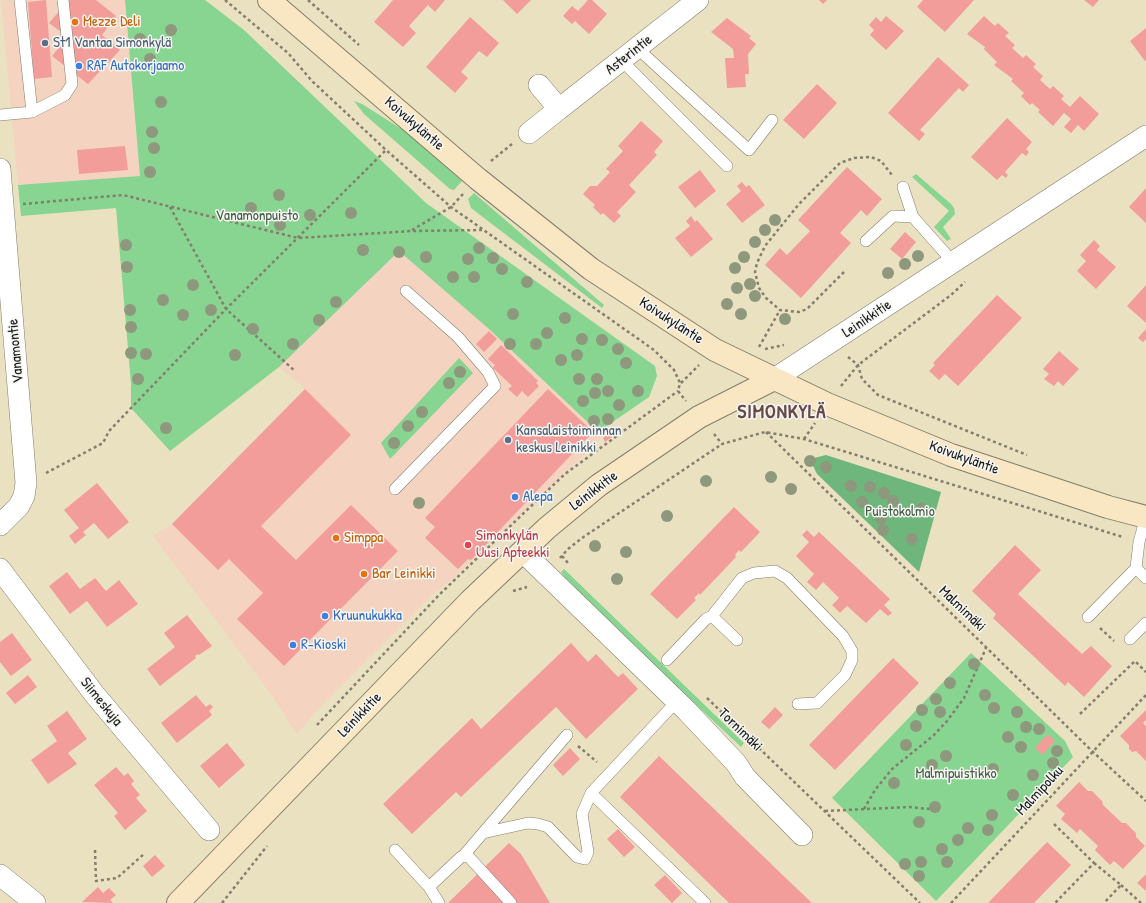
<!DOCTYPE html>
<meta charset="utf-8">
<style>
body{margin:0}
canvas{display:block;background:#eae1c1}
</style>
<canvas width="1146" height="903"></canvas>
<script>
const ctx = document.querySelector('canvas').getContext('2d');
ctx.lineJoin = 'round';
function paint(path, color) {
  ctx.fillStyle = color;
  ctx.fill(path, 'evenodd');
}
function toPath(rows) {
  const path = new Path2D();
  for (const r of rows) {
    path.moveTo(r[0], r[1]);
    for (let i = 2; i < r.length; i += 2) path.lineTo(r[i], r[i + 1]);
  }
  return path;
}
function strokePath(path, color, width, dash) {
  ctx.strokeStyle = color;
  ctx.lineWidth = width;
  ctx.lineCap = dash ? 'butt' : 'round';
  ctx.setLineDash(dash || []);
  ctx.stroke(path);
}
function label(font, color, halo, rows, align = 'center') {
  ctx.font = font + ' "Patrick Hand",sans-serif';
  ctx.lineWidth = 3;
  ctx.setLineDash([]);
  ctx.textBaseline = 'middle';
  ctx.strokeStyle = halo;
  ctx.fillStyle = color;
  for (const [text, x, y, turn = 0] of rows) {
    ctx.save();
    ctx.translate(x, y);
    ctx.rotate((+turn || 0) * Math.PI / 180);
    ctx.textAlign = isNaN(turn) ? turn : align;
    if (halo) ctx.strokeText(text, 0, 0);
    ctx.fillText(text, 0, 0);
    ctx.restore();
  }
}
paint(toPath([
 [1,0,125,0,140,177,18,185],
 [399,251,489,329,598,432,601,439,458,574,431,596,322,705,297,734,270,693,153,536,172,524,305,389,279,367]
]), '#f4d3c0');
paint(toPath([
 [125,0,205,0,244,30,426,203,655,366,657,376,649,397,598,432,489,329,399,251,279,367,170,451,131,408,131,384,116,208,21,216,18,185,140,176],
 [354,101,362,104,411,135,462,181,454,190,450,189,364,114],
 [916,174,951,204,954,208,955,214,943,227,951,239,947,241,934,227,949,211,912,177],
 [474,193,604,305,602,308,471,208,468,199],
 [459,358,473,373,390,459,381,443],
 [564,569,744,743,741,747,575,591,561,572],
 [971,653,1065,741,1073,757,936,901,832,798]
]), '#88d491');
paint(toPath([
 [826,455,941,492,919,572,817,474,813,466,814,458]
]), '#6eb67b');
paint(toPath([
 [46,0,52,77,34,79,28,2],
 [69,0,96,0,116,16,102,35,120,50,88,84,52,56,68,37,49,23],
 [393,0,445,0,435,12,428,5,409,26,416,33,403,47,374,22],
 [503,0,531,0,517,14],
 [588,0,592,0,607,14,589,34,575,21,572,24,563,16,572,6,578,11],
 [819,0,827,0,823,4],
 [923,0,974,0,945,32,917,7],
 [1084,0,1099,0,1093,7],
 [886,16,904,31,886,50,870,35,874,30,869,25,876,17,881,22],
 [984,16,995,26,998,23,1009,33,1005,36,1015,45,1012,48,1023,58,1026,55,1036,64,1033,67,1043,76,1040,80,1050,89,1053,86,1064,96,1061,99,1070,107,1080,96,1099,114,1084,131,1078,125,1071,133,1064,127,1071,119,1064,113,1053,126,1038,112,1040,110,1032,103,1030,105,1021,96,1024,93,1011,81,1013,79,994,65,997,62,984,49,985,47,967,34],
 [470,17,499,43,487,57,479,51,461,72,468,78,455,93,426,67],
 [727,18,751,36,749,38,756,44,748,54,749,74,745,74,746,87,727,88,725,58,734,58,733,49,711,32],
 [1146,28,1146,60,1145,61,1130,41],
 [938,57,969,85,963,92,959,88,920,130,925,134,919,141,888,113],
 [817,84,837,103,804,139,783,120],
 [1007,118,1032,142,1026,149,1029,152,1026,156,1022,153,1005,172,1008,175,1006,178,1002,175,997,180,971,157],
 [641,121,663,141,654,152,657,155,629,185,636,192,617,212,621,216,614,223,603,213,601,215,593,207,595,205,583,194,590,186,597,186,610,172,606,169,623,151,618,146],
 [125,146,128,170,79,174,77,150],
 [847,167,882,199,867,216,861,210,840,233,851,243,801,298,765,265,780,248,787,255,810,231,798,220],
 [700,170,716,191,695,208,678,187],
 [742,182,746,187,749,185,765,205,742,223,726,204,741,191,737,186],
 [1146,188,1146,223,1129,207],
 [691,216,695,222,697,220,713,239,691,257,675,238,690,226,686,221],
 [905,232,916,242,902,259,890,249],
 [1094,240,1100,246,1097,250,1116,267,1096,289,1077,271,1086,261,1080,255],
 [1146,285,1146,323,1127,306],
 [997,295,1022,318,958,386,945,374,939,380,929,371,935,365,933,363],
 [1146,329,1146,339,1143,342,1138,338],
 [489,331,497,339,484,352,476,344],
 [501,345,538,381,536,383,539,386,528,397,522,391,517,397,508,389,512,386,493,368,495,365,488,359],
 [1059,351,1079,369,1063,386,1058,381,1054,386,1044,379,1049,374,1043,369],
 [305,389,351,435,261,526,296,560,351,505,398,551,284,666,237,619,263,593,229,559,218,570,172,524],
 [548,389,593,432,471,560,468,559,458,569,425,538,435,527,425,518],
 [613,430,616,434,605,442,603,438],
 [97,483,129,522,108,539,94,523,83,532,86,535,75,544,69,536,79,528,64,510],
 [734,507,760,532,741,552,739,550,735,555,736,557,700,595,699,593,694,598,696,600,677,619,650,594],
 [807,530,814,537,819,532,890,599,884,605,892,613,888,616,880,609,866,623,847,606,840,613,832,605,839,598,823,582,816,590,807,582,814,574,796,556,809,542,802,535],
 [1015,545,1041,570,1018,594,1082,654,1091,646,1112,666,1084,697,1068,682,1065,686,993,618,996,614,972,591],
 [67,572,80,589,95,578,106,591,119,580,138,604,107,627,87,601,70,614,49,586],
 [187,615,212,646,199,655,198,654,195,656,196,658,160,686,147,669,175,647,164,633],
 [12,633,32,660,11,676,0,662,0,642],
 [571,643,588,662,596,654,618,677,623,673,638,689,586,739,556,707,461,797,456,792,412,834,383,804,472,718,481,729],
 [893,658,919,683,835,770,809,745],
 [28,675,37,687,15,704,6,693],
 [196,695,206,707,210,704,213,707,209,711,212,715,177,743,161,723],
 [775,707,783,715,769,729,761,722],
 [1146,710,1146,720,1143,723,1146,726,1146,761,1136,751,1132,752,1129,749,1129,745,1120,736],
 [67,711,87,739,68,753,77,764,48,784,31,760,57,741,47,726],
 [1048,734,1055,741,1042,755,1035,748],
 [227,743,245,765,219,788,200,766],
 [570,748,580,759,563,776,553,765],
 [659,756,791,883,812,903,729,903,620,797],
 [116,767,124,776,128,773,134,781,131,784,140,795,136,798,147,811,125,830,114,816,118,813,94,785],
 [1079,782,1088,791,1092,791,1102,801,1103,805,1122,823,1126,823,1136,833,1136,837,1145,846,1123,869,1114,861,1110,865,1095,850,1098,846,1080,829,1077,833,1061,819,1065,814,1056,806],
 [618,829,635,847,624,857,607,839],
 [1047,842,1071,865,1034,903,988,903],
 [509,843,521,854,550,903,448,903],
 [155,855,165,866,152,877,143,866],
 [1146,874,1146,891,1137,883],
 [665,875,682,893,672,903,654,885],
 [98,887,103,893,109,888,116,895,110,900,113,903,82,902]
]), '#f39d9b');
const lane = toPath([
 [20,0,32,112],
 [638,49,749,150,772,120],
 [622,61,727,166],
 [0,115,32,112,65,95,72,84,63,0],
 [903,187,913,217],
 [866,241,893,216,913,217,953,262],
 [395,489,495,386,488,372,458,337,406,291],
 [1136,568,1146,578],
 [1088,617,1136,568,1139,542,1146,517],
 [1130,639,1146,623],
 [737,640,712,616,742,578,754,573,775,571,787,578,843,636,852,651,852,660,845,675,817,703,798,704],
 [667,660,706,619,712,616],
 [591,793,705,903],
 [483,833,528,823,538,824,548,827,577,857,585,859,588,852,582,814,591,793,677,701],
 [395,850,429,887,439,903],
 [464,855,567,735],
 [429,887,461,857,468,856,511,903]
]);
const street = toPath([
 [539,85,559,109,698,0],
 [529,133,559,109],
 [0,169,26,483,24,496,19,506,0,525],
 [774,379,1146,136],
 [523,552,686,710,736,763,745,777,802,835],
 [0,569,95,695,209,830],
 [0,875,35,903]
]);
const secondary = toPath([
 [269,0,478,179,591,269,715,350,827,404,951,455,1108,507,1146,517],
 [178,903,470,601,547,528,599,485,699,417,774,379]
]);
strokePath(lane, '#837e6e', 12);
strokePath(street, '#837e6e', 22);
strokePath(secondary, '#837e6e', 24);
strokePath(toPath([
 [225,0,288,53,312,81,386,150,451,207,654,350,674,370,680,383,678,391,686,401],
 [308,0,359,45],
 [491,161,512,144],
 [23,204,123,195,298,238,412,231,482,230],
 [170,207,226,309,295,371],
 [412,230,451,207,463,194],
 [844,272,807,309,799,312,780,310,766,298,759,288,755,272,757,263,765,246,799,204,840,163,854,158,871,157,881,161,892,175],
 [759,347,780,310],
 [765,349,784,345],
 [848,357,858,365,862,379,878,395,1027,455],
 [681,383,699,365],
 [841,386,858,365,951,295,965,282],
 [766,432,1092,751,1146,801],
 [714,434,722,444,765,432,804,439,1123,537],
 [804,439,815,423],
 [46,473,103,443,109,431,226,309,386,150],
 [562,556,568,563],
 [560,558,568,549,582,538,722,444],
 [513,591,527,587],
 [1100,628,1114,641],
 [707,698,920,903],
 [1080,714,1135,661,1146,672],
 [317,725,439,595,528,509,565,474,678,391],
 [578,746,597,762],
 [864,809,875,790,892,769,933,736,947,721,964,698,986,648],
 [825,811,909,807,939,810],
 [1054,824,1094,863,1055,903],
 [95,850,96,881,117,878,145,853],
 [1094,863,1121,885,1104,903],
 [1121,885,1141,903],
 [222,903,267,846],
 [951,903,1146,695]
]), '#837e6e', 2.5, [3, 3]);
strokePath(lane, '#fff', 11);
strokePath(street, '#fff', 21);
strokePath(secondary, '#f9e7c3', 22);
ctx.fillStyle = '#8e987d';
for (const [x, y] of [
 [171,30],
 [140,39],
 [150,59],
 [161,102],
 [152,132],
 [154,148],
 [150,172],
 [279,195],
 [251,208],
 [351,213],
 [310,215],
 [775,220],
 [280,225],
 [765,230],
 [755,242],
 [126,245],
 [479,248],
 [363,250],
 [399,252],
 [918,256],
 [426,257],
 [744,257],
 [493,258],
 [468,259],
 [905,264],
 [127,267],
 [735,268],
 [502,269],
 [888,273],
 [453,277],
 [474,277],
 [527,282],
 [750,284],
 [193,285],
 [737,288],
 [755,296],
 [163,300],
 [336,302],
 [727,304],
 [130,310],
 [211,310],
 [513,314],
 [741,314],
 [183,315],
 [565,318],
 [785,319],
 [319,320],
 [131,327],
 [253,329],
 [547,333],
 [582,339],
 [602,340],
 [293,344],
 [510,344],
 [536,344],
 [618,349],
 [131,353],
 [146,354],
 [235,355],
 [577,355],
 [561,360],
 [626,363],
 [460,372],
 [138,379],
 [579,379],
 [597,379],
 [449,383],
 [608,391],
 [638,391],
 [595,393],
 [583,401],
 [619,405],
 [422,412],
 [608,419],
 [594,421],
 [408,426],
 [166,428],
 [394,443],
 [810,461],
 [826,467],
 [771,477],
 [706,481],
 [851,486],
 [870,487],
 [791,489],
 [884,493],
 [893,501],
 [862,502],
 [419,503],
 [921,509],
 [667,516],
 [881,518],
 [883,530],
 [912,539],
 [595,546],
 [626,552],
 [617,579],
 [974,664],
 [950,683],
 [985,695],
 [936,699],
 [994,708],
 [922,710],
 [940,712],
 [1017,712],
 [916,726],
 [1026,727],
 [1039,729],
 [1008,737],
 [906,745],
 [1021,747],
 [1057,751],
 [946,756],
 [1053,763],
 [932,765],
 [993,769],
 [1033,775],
 [894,783],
 [1013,795],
 [935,807],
 [992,815],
 [919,822],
 [968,828],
 [988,830],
 [958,840],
 [942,849],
 [921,862],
 [947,862],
 [905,864],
 [919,876]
]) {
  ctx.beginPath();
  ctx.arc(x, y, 6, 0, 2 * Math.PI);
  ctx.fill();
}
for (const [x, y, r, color] of [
 [75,22,4,"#e8710a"],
 [45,43,4,"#5c6f8a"],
 [79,66,4,"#3f7fe0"],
 [508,440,4,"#5c6f8a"],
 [515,497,4,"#3f7fe0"],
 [336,538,4,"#e8710a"],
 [468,545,4,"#e0444e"],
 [364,574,4,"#e8710a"],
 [325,616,4,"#3f7fe0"],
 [293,645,4,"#3f7fe0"]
]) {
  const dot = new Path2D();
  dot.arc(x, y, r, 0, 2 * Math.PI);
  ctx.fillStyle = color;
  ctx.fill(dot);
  strokePath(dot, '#f6f6f2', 1.5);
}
label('15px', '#c56008', '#f6f6f2', [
 ["Mezze Deli",83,22],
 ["Simppa",344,538],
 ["Bar Leinikki",372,574]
], 'left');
label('15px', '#4e5e75', '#f6f6f2', [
 ["St1 Vantaa Simonkylä",53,43],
 ["Kansalaistoiminnan",516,431],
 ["keskus Leinikki",516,448]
], 'left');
label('15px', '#1c1c1c', '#f6f6f2', [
 ["Asterintie",629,55,-38],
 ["Koivukyläntie",414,124,41],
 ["Leinikkitie",867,319,-34],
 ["Koivukyläntie",671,321,33],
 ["Vanamontie",16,351,-95],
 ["Koivukyläntie",964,458,20],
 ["Leinikkitie",594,491,-37],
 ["Malmimäki",962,609,44],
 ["Siimeskuja",101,702,51],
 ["Leinikkitie",360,715,-46],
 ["Tornimäki",740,730,44],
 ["Malmipolku",1040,791,-47]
]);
label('15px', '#366cbe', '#f6f6f2', [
 ["RAF Autokorjaamo",87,66],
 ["Alepa",523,497],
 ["Kruunukukka",333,616],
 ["R-Kioski",301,645]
], 'left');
label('15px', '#425c45', '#f6f6f2', [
 ["Vanamonpuisto",257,216],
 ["Puistokolmio",900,512],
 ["Malmipuistikko",956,774]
]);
label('15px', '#be3a42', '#f6f6f2', [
 ["Simonkylän",476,536],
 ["Uusi Apteekki",476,553]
], 'left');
ctx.letterSpacing = '1px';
label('bold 19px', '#674948', '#f6f6f2', [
 ["SIMONKYLÄ",782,413]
]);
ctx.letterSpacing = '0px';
</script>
